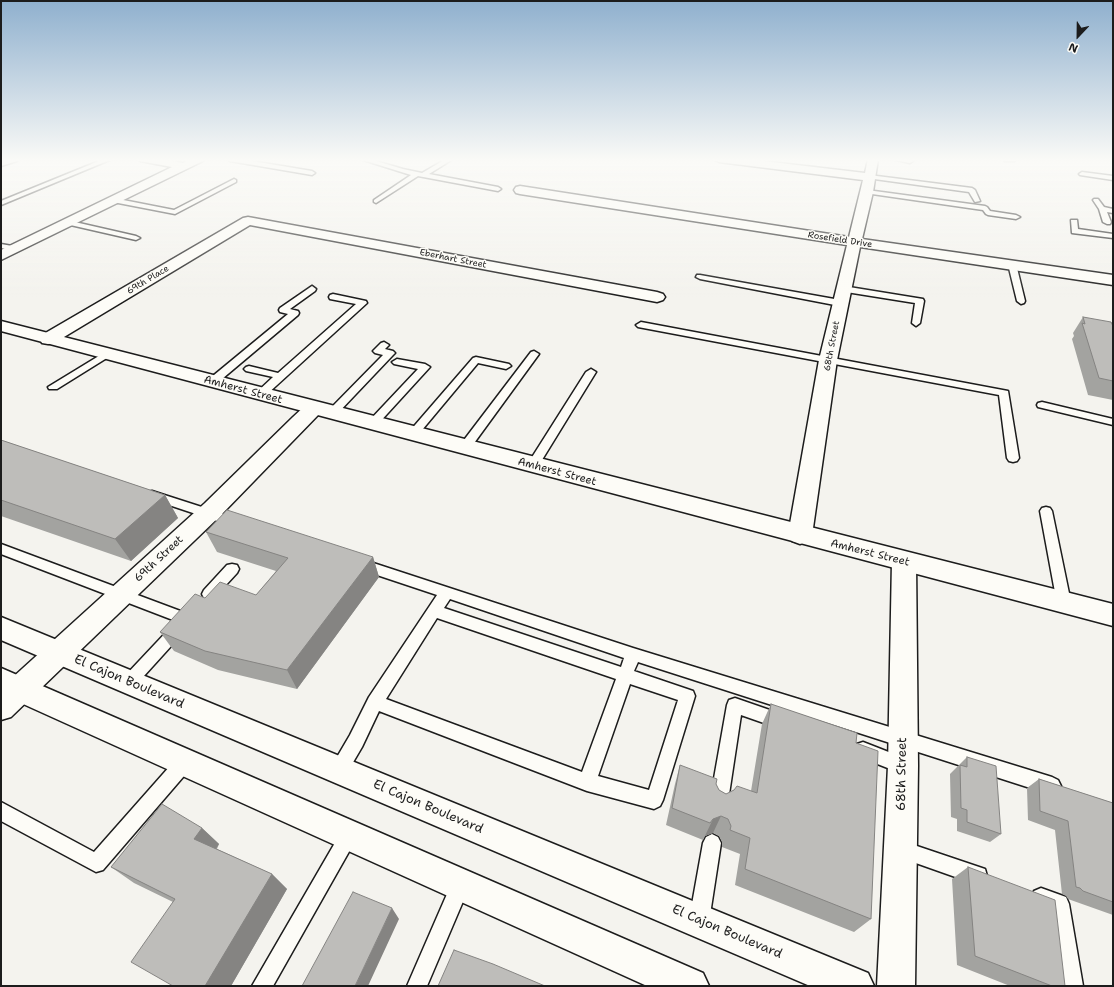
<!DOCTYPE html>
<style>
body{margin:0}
#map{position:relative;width:1114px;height:987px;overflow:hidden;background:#f4f3ee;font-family:"Shantell Sans",sans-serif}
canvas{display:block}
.frame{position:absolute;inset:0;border:2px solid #1c1c1c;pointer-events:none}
.north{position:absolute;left:1058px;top:16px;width:40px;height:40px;-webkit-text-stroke:3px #fdfcf7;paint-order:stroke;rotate:202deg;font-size:11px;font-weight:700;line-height:16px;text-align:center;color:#1c1c1c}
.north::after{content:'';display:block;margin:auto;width:14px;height:18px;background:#1c1c1c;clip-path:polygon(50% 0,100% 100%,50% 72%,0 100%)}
</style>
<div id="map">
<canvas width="1114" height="987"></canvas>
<div class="frame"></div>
<div class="north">N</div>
</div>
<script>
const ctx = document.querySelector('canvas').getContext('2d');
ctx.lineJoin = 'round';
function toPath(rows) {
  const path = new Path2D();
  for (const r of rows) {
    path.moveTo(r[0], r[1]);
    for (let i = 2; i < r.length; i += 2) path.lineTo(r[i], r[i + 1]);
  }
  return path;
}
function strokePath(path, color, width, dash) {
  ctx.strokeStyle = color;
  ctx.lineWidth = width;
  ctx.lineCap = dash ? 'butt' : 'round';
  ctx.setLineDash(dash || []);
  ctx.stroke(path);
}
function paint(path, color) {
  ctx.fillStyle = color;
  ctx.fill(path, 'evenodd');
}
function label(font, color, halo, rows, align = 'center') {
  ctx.font = font + ' "Shantell Sans",sans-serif';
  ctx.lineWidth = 3;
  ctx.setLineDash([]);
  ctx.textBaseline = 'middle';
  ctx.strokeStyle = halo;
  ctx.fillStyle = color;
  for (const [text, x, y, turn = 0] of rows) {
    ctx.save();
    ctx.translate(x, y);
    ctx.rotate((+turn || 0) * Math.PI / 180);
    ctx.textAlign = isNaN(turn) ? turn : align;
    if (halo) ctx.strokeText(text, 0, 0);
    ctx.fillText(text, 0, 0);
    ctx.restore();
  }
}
const lane = toPath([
 [104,159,112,159,1,205,1,201,104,159],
 [227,159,240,159,312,171,315,173,312,175,230,161,227,159],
 [360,159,369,159,403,169,422,173,446,159,453,159,429,174,498,187,501,189,498,191,418,176,376,203,374,202,374,200,411,175,360,159],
 [891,159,908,159,913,161,910,163,891,159],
 [1002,159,1017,159,1014,161,1005,161,1002,159],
 [1082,172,1113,176,1113,180,1080,175,1079,174,1082,172],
 [869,175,972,188,975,190,980,201,975,202,969,192,867,178,866,177,869,175],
 [234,179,236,180,236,182,175,214,113,202,110,200,113,198,174,210,234,179],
 [867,190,985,206,987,207,990,211,1016,215,1020,217,1016,219,988,215,986,214,983,210,865,193,864,192,867,190],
 [1094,199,1098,199,1104,207,1113,209,1113,213,1107,212,1111,222,1110,224,1107,224,1103,222,1099,209,1093,200,1094,199],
 [66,220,136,236,140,238,136,240,66,224,66,220],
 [1071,220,1077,220,1078,229,1113,234,1113,238,1072,233,1071,220],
 [1,244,18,247,19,249,15,251,1,248,1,244],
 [1009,262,1015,262,1016,264,1025,301,1024,303,1021,304,1017,301,1008,264,1009,262],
 [697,275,700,275,840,300,844,303,840,306,700,279,696,277,697,275],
 [312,286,316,289,315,291,290,309,298,311,299,313,298,315,216,384,208,384,207,382,208,380,288,314,280,312,279,310,280,308,312,286],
 [843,286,923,299,924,301,920,323,916,326,912,323,915,303,840,291,839,289,843,286],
 [333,294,366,301,367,303,265,396,257,396,256,394,257,392,273,377,246,371,244,369,246,367,249,366,278,373,356,304,330,299,329,297,330,295,333,294],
 [641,322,1008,391,1019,458,1017,461,1013,462,1009,461,1007,458,999,395,638,327,636,325,641,322],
 [384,342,389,345,385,349,393,351,395,353,393,355,336,415,328,415,327,413,328,411,383,355,375,353,373,351,381,343,384,342],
 [107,351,112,354,110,356,57,389,49,389,48,387,107,351],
 [534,351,539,354,469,450,461,450,459,447,461,444,531,352,534,351],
 [476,357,509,364,511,366,506,369,478,363,417,436,409,436,408,434,409,432,473,358,476,357],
 [397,359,425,364,430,367,377,425,369,425,368,423,369,421,418,369,394,364,392,362,397,359],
 [591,369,596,372,537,468,529,468,527,465,529,462,586,372,591,369],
 [1042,402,1113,419,1113,425,1038,407,1037,405,1038,403,1042,402],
 [152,491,239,519,241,522,239,525,235,527,148,498,146,495,148,492,152,491],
 [1046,507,1050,508,1052,511,1071,603,1069,607,1064,609,1059,607,1057,603,1040,511,1042,508,1046,507],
 [1,544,191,615,193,619,191,623,186,625,1,554,1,544],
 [361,559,633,648,1052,777,1058,780,1061,786,1058,792,1052,795,638,662,634,671,693,691,695,696,663,800,660,806,654,809,587,791,379,711,362,747,345,776,339,778,333,776,331,770,333,764,350,735,369,697,437,595,356,568,354,564,356,560,361,559],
 [450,599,624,658,621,667,444,608,450,599],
 [437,618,616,679,582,772,386,699,437,618],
 [630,684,678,700,649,790,598,776,630,684],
 [232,564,237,565,239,569,237,573,214,598,209,600,204,598,202,594,204,590,227,565,232,564],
 [177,624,182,626,184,630,182,634,134,687,129,689,124,687,121,682,124,677,172,626,177,624],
 [735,698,787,716,789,721,787,726,781,729,741,715,728,801,725,807,719,810,713,807,710,801,727,705,729,700,735,698],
 [863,742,909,760,911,766,909,772,903,774,857,756,855,750,857,744,863,742],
 [184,755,190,757,192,763,190,769,103,870,96,872,1,821,1,802,94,852,178,757,184,755],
 [349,826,355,829,358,835,355,841,273,986,252,986,343,829,349,826],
 [712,834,718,837,721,843,709,921,706,928,699,931,692,928,689,921,703,843,706,837,712,834],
 [902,841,985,869,987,876,985,883,978,885,896,856,893,850,896,844,902,841],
 [461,876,468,878,470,885,427,986,407,986,454,878,461,876],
 [1041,888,1066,897,1069,904,1083,986,1063,986,1050,911,1034,905,1031,898,1034,891,1041,888]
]);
const street = toPath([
 [1,159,19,159,17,161,1,166,1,159],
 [713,159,746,159,865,173,868,159,878,159,873,192,862,239,1113,275,1113,285,860,247,837,360,812,535,808,541,800,544,792,541,788,535,819,360,847,245,520,194,516,193,514,190,516,187,520,186,849,237,863,180,719,162,713,159],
 [248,217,657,292,663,294,665,297,663,300,657,302,250,225,54,343,48,344,42,343,40,339,42,335,243,218,248,217],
 [314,402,321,404,324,408,321,412,221,515,11,717,1,720,1,688,205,503,293,417,307,404,314,402],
 [904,552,913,554,916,561,918,766,915,986,877,986,888,766,892,561,895,554,904,552]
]);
const secondary = toPath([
 [138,159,162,159,183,163,190,159,205,159,203,161,1,260,1,250,172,167,140,161,138,159],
 [1,321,1113,604,1113,626,1,331,1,321]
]);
const primary = toPath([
 [1,617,868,973,874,986,810,986,1,640,1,617],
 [1,668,703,973,709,986,647,986,1,694,1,668]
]);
strokePath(lane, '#1c1c1c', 3);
strokePath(street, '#1c1c1c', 3);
strokePath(secondary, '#1c1c1c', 3);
strokePath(primary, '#1c1c1c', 3);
paint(lane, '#fdfcf7');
paint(street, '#fdfcf7');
paint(secondary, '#fdfcf7');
paint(primary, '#fdfcf7');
paint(toPath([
 [1083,317,1113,326,1113,400,1088,395,1072,339,1074,336,1073,333],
 [1,440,165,495,178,518,131,561,1,516],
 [206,532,373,557,379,577,297,689,218,670,174,651,160,632,205,598,256,595,276,571,217,552],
 [771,704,856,743,871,919,854,932,735,885,740,854,722,847,722,842,719,836,713,833,705,836,703,840,666,825,675,784,680,765,716,784,719,790,726,794,734,790,751,791,762,724],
 [967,757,1001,834,990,842,957,831,957,819,951,817,950,774],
 [1039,779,1113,803,1113,915,1068,899,1066,896,1062,894,1055,830,1028,820,1027,788],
 [202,828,219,844,217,849,272,874,287,889,231,986,173,986,173,902,134,883,111,867],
 [968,867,1065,986,1010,986,957,965,952,879]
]), '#a3a3a0');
paint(toPath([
 [165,495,178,518,131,561,115,539],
 [373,557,379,577,297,689,287,670],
 [721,816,713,833,705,836,703,840,713,819],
 [202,828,219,844,212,855,194,839],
 [272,874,287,889,231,986,205,986],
 [392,908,399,919,368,986,355,986]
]), '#858482');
const building = toPath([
 [1083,317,1111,322,1113,326,1113,381,1099,378,1082,323,1085,324,1083,317],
 [1,440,165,495,115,539,1,500,1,440],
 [227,510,373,557,287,670,205,651,160,632,195,594,205,598,220,582,256,595,288,558,206,532,227,510],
 [771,704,857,733,856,743,878,751,871,919,745,869,750,838,730,830,731,826,728,819,721,816,713,819,710,823,672,808,680,765,717,779,716,784,719,790,726,794,734,790,737,786,757,793,771,704],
 [967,757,996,766,1001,834,967,822,967,810,961,808,960,765,967,767,967,757],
 [1039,779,1113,803,1113,902,1083,891,1080,888,1076,887,1068,821,1040,811,1039,779],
 [162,804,202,828,194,839,272,874,205,986,173,986,131,962,175,899,111,867,162,804],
 [968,867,1055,900,1065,986,1052,986,975,956,968,867],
 [353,892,392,908,355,986,302,986,353,892],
 [454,950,493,964,545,986,438,986,454,950]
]);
paint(building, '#bebdba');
strokePath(building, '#858482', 1);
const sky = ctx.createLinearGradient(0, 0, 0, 297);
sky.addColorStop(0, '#8fb0ce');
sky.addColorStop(0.54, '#fafaf7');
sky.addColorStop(1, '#fafaf700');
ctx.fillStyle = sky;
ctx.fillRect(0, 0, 1114, 297);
label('9px', '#1c1c1c', '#fdfcf7', [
 ["Rosefield Drive",840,240,9],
 ["Eberhart Street",453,259,11],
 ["69th Place",148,280,-31],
 ["68th Street",832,346,-79]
]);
label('11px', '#1c1c1c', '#fdfcf7', [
 ["Amherst Street",243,390,15],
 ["Amherst Street",557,472,15],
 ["Amherst Street",870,553,14],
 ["69th Street",159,559,-43]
]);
label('13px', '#1c1c1c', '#fdfcf7', [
 ["El Cajon Boulevard",129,682,23],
 ["68th Street",902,774,-89],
 ["El Cajon Boulevard",428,807,23],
 ["El Cajon Boulevard",727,932,23]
]);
</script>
